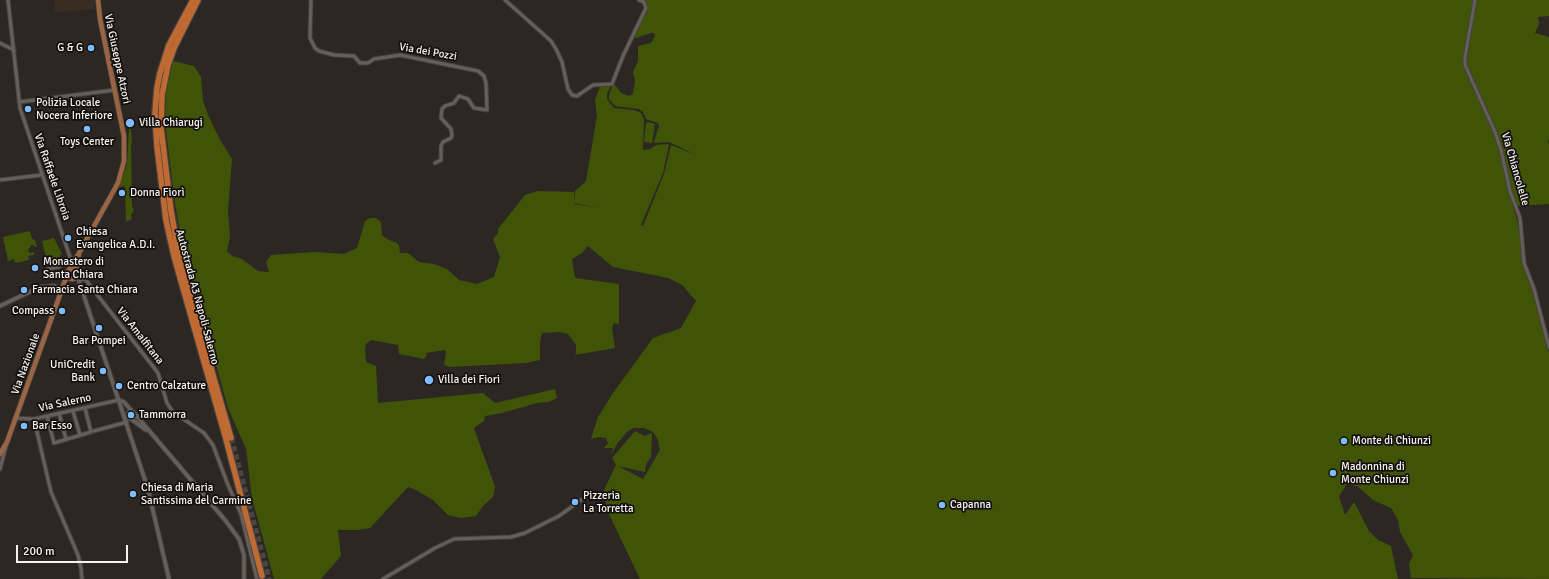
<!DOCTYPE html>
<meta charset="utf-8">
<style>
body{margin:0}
#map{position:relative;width:1549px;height:579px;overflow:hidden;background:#2d2723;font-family:Signika,sans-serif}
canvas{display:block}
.scale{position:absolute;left:16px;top:545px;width:112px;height:18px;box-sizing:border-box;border:2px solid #f6f2ef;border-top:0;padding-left:5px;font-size:12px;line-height:14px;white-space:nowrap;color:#f6f2ef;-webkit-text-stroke:3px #13100f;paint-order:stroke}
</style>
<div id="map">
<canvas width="1549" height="579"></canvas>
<div class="scale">200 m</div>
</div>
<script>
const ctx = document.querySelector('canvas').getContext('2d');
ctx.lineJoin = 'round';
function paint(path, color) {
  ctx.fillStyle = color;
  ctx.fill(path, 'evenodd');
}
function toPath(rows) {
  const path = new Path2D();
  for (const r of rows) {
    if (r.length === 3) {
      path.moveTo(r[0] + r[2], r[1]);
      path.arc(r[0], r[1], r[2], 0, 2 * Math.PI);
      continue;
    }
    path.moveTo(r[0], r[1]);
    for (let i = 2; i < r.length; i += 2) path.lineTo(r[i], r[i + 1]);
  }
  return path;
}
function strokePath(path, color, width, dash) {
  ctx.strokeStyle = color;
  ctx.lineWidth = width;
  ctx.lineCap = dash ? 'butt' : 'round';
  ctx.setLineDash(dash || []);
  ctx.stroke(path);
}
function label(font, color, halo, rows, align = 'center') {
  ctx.font = font + ' Signika,sans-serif';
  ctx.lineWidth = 3.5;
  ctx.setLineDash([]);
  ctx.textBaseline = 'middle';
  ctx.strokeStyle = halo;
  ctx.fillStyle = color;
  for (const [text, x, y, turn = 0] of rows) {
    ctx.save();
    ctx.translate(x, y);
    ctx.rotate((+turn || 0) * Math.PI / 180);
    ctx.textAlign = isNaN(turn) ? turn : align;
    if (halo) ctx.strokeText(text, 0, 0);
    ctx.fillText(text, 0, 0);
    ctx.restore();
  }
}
paint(toPath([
 [54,0,95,0,94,9,55,12]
]), '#3b2c21');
paint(toPath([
 [646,0,1549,0,1549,16,1538,17,1539,24,1535,33,1549,37,1549,139,1548,141,1549,145,1549,204,1513,206,1519,227,1523,264,1532,289,1549,352,1549,579,1411,578,1409,564,1413,555,1400,532,1398,520,1391,508,1373,500,1357,486,1347,484,1339,496,1345,515,1354,502,1369,531,1378,540,1391,546,1398,579,640,579,607,510,604,490,616,465,612,458,635,431,645,436,652,433,651,457,646,464,645,472,618,466,643,479,660,450,658,440,653,432,644,428,633,428,627,432,617,444,611,455,613,448,604,448,608,443,606,438,599,437,591,439,598,417,613,393,653,338,681,328,696,301,682,285,668,278,613,267,588,246,582,253,572,259,575,278,619,284,619,324,614,323,612,328,615,348,575,355,576,353,576,345,568,334,560,332,542,333,540,341,540,360,526,363,450,367,444,365,446,353,445,350,426,353,427,355,424,359,399,354,398,345,371,340,366,344,365,348,366,362,376,366,378,403,483,393,495,403,555,389,557,398,549,402,537,403,502,413,485,416,484,421,474,428,495,487,493,497,483,506,476,516,461,518,448,515,433,500,414,489,408,487,370,528,357,530,338,530,341,556,321,579,274,579,252,498,246,449,228,408,181,239,175,203,165,122,166,90,173,61,194,66,201,77,203,101,209,117,219,138,232,159,228,211,230,236,227,251,232,256,242,259,258,271,269,272,266,262,271,255,314,252,344,254,357,248,365,221,370,218,376,218,381,222,382,235,384,237,391,241,395,242,399,245,400,253,408,253,419,262,434,264,447,269,459,280,477,284,494,277,500,257,493,239,498,233,498,229,525,195,538,191,574,192,574,204,600,208,613,213,600,208,574,203,575,191,586,181,597,116,595,100,599,89,602,85,611,85,607,94,607,99,614,108,634,110,641,113,644,120,643,150,650,149,656,145,668,144,669,145,663,173,641,225,643,226,664,174,671,145,696,155,669,142,656,143,654,142,659,126,658,123,646,119,643,112,639,109,615,106,609,99,609,95,613,84,617,87,621,93,629,96,633,94,635,81,633,72,638,61,638,46,651,43,655,36,654,33,651,33,636,38,634,37,647,8],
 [648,122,655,124,652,143,644,142,646,123],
 [129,128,131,129,132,142,131,144,132,206,134,210,131,215,132,219,126,222,125,186,119,187,127,164],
 [30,231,32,239,35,240,37,247,35,247,34,245,30,246,30,248,28,249,29,253,34,252,34,255,28,256,29,260,15,263,14,259,8,261,3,237],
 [54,238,62,254,60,255,60,257,56,259,56,260,47,262,42,241]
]), '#405407');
strokePath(toPath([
 [59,267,66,265]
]), '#4b4542', 3, [3, 1.5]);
strokePath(toPath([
 [231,438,269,579]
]), '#4b4542', 5.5, [5.5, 3]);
const minor = toPath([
 [8,0,20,108,70,257,70,265],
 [311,0,310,38,315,48,319,51,334,55,354,56,360,63,368,63,374,59,400,55,478,71,484,76,486,83,487,110,474,108,468,99,459,96,454,103,445,106,442,109,441,118,451,129,452,135,451,138,443,142,441,146,441,160,435,163],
 [505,0,551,41,556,49,562,62,568,89,572,95,577,96,593,85,612,84,623,56,646,8,644,2,639,0],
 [1475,0,1465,57,1465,65,1495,132,1501,150,1510,191,1520,218,1524,263,1534,289,1549,347],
 [0,43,14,50],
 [19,102,115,90],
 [0,180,41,175],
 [48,269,59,267],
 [79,280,85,279,158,373,167,403,173,412,204,433,213,445,228,485,241,514,257,579],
 [73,411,80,435],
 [59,413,66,439],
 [47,416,54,443,91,432,85,408],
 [15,418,34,419,119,400],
 [34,419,51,492,78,555,81,568,82,579],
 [94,431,127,422],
 [0,469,6,446],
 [383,579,435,548,454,539,511,537,525,533,559,516,581,500]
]);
const tertiary = toPath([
 [77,275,148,489,169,579],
 [0,306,40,287,54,286,62,289],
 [119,400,124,402,132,411],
 [131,415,3.5],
 [135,414,225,520,239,539,244,555,244,579],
 [131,419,146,430]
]);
const primary = toPath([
 [72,274,5],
 [70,270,70,265,78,255],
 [76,271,79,253,118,183,124,161,124,136,100,19,98,0],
 [0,454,7,442,67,275]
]);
const motorway = toPath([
 [193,0,169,45,160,73,157,88,155,113,157,146,166,220,174,256,226,439,262,576],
 [198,0,174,48,168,65,162,95,161,128,171,211,179,256,231,438]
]);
strokePath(minor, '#46423f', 5);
strokePath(tertiary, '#46423f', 5.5);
strokePath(primary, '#46423f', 6);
strokePath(motorway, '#46423f', 8);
strokePath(minor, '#655e5b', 3);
strokePath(tertiary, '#655e5b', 3.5);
strokePath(primary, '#9b6543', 4.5);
strokePath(motorway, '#bf6a33', 5.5);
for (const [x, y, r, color] of [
 [91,48,4,"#7ebdf9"],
 [28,109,4,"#7ebdf9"],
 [130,123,5,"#7ebdf9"],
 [87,129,4,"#7ebdf9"],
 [122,193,4,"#7ebdf9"],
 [68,238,4,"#7ebdf9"],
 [35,268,4,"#7ebdf9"],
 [24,290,4,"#7ebdf9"],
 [62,311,4,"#7ebdf9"],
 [99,328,4,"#7ebdf9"],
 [103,371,4,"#7ebdf9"],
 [429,380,5,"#7ebdf9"],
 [119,386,4,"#7ebdf9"],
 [131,415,4,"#7ebdf9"],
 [24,426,4,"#7ebdf9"],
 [1344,441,4,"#7ebdf9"],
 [1333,473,4,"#7ebdf9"],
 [133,494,4,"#7ebdf9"],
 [575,502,4,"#7ebdf9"],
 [942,505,4,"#7ebdf9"]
]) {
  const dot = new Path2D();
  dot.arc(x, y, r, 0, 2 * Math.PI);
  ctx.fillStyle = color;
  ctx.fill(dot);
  strokePath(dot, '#13100f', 1.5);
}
label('11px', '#f6f2ef', '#13100f', [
 ["G & G",83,48,"right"],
 ["Polizia Locale",36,103],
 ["Nocera Inferiore",36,116],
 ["Villa Chiarugi",139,123],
 ["Toys Center",87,142,"center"],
 ["Donna Fiorì",130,193],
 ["Chiesa",76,232],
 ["Evangelica A.D.I.",76,245],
 ["Monastero di",43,262],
 ["Santa Chiara",43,275],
 ["Farmacia Santa Chiara",32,290],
 ["Compass",54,311,"right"],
 ["Bar Pompei",99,341,"center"],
 ["UniCredit",95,365,"right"],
 ["Bank",95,378,"right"],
 ["Villa dei Fiori",438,380],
 ["Centro Calzature",127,386],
 ["Tammorra",139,415],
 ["Bar Esso",32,426],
 ["Monte di Chiunzi",1352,441],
 ["Madonnina di",1341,467],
 ["Monte Chiunzi",1341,480],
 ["Chiesa di Maria",141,488],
 ["Santissima del Carmine",141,501],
 ["Pizzeria",583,496],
 ["La Torretta",583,509],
 ["Capanna",950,505]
], 'left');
label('11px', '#f6f2ef', '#13100f', [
 ["Via dei Pozzi",428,52,10],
 ["Via Giuseppe Atzori",117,59,78],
 ["Via Chiancolelle",1515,169,74],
 ["Via Raffaele Libroia",52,177,71],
 ["Autostrada A3 Napoli-Salerno",197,297,75],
 ["Via Amalfitana",140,336,52],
 ["Via Nazionale",26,364,-70],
 ["Via Salerno",65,403,-12]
]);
</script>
